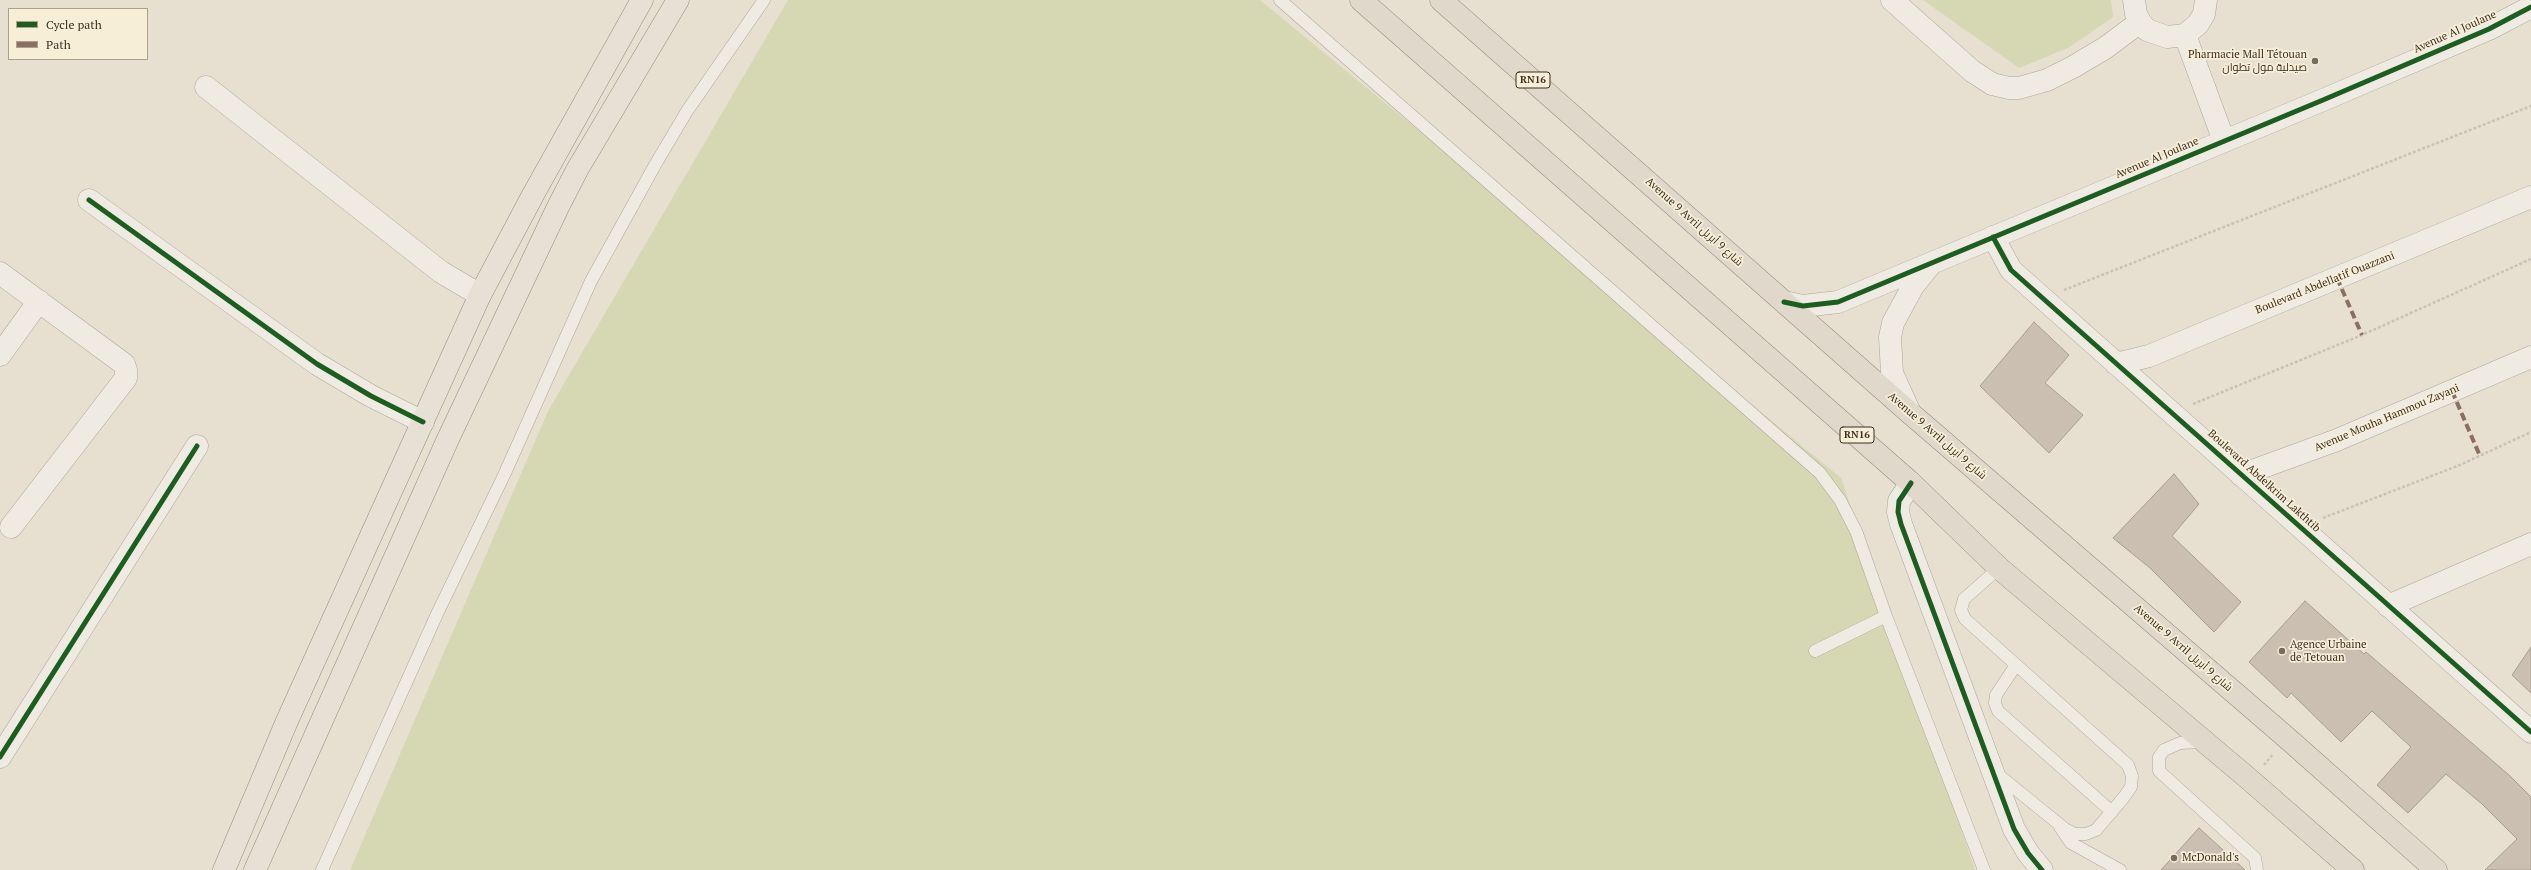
<!DOCTYPE html>
<meta charset="utf-8">
<style>
body{margin:0}
#map{position:relative;width:2531px;height:870px;overflow:hidden;background:#e7e0d1;font-family:"PT Serif",serif}
canvas{display:block}
.legend{position:absolute;left:8px;top:8px;width:140px;height:52px;box-sizing:border-box;background:#f7eed8;border:1px solid #ada18e;margin:0;padding:5px 7px;list-style:none;font-size:12px;color:#3d2e20}
.legend li{display:flex;align-items:center;gap:8px;height:20px}
.legend b{width:20px;border:1px solid #ada18e}
</style>
<div id="map">
<canvas width="2531" height="870"></canvas>
<ul class="legend">
<li><b style="height:5px;background:#1b5e20"></b>Cycle path</li>
<li><b style="height:5px;background:#8d6e63"></b>Path</li>
</ul>
</div>
<script>
const ctx = document.querySelector('canvas').getContext('2d');
ctx.lineJoin = 'round';
function paint(path, color) {
  ctx.fillStyle = color;
  ctx.fill(path, 'evenodd');
}
function toPath(rows) {
  const path = new Path2D();
  for (const r of rows) {
    path.moveTo(r[0], r[1]);
    for (let i = 2; i < r.length; i += 2) path.lineTo(r[i], r[i + 1]);
  }
  return path;
}
function strokePath(path, color, width, dash) {
  ctx.strokeStyle = color;
  ctx.lineWidth = width;
  ctx.lineCap = dash ? 'butt' : 'round';
  ctx.setLineDash(dash || []);
  ctx.stroke(path);
}
function label(font, color, halo, rows, align = 'center') {
  ctx.font = font + ' "PT Serif",Cairo,serif';
  ctx.lineWidth = 3.5;
  ctx.setLineDash([]);
  ctx.textBaseline = 'middle';
  ctx.strokeStyle = halo;
  ctx.fillStyle = color;
  for (const [text, x, y, turn = 0] of rows) {
    ctx.save();
    ctx.translate(x, y);
    ctx.rotate((+turn || 0) * Math.PI / 180);
    ctx.textAlign = isNaN(turn) ? turn : align;
    if (halo) ctx.strokeText(text, 0, 0);
    ctx.fillText(text, 0, 0);
    ctx.restore();
  }
}
paint(toPath([
 [788,0,1260,0,1841,478,1975,870,350,870,548,411],
 [1923,0,2111,0,2113,17,2068,48,2019,68]
]), '#d6d7b3');
const building = toPath([
 [2034,322,2069,355,2045,383,2083,415,2049,453,1980,386,2034,322],
 [2174,474,2199,504,2172,536,2241,602,2214,632,2150,568,2113,538,2174,474],
 [2305,601,2364,654,2366,652,2509,775,2531,797,2531,870,2485,870,2517,839,2482,804,2446,774,2408,813,2377,785,2411,747,2372,711,2341,742,2291,693,2287,698,2249,662,2305,601],
 [2531,647,2531,693,2512,675,2531,647],
 [2199,828,2245,870,2161,870,2199,828]
]);
paint(building, '#cbbfb2');
strokePath(building, '#a89c90', 1);
const service = toPath([
 [1280,0,1820,473,1840,500,1856,531,1886,616,1984,870],
 [1815,651,1886,616],
 [2016,665,1996,695,1995,703,1998,711,2112,812],
 [2203,742,2180,743,2164,750,2159,757,2159,771,2255,858,2257,870],
 [1996,773,2065,829,2075,834,2086,834,2096,830,2124,797,2131,787,2132,776,2128,765,1965,619,1961,610,1964,599,1999,568],
 [2060,827,2071,843,2120,870],
 [322,870,437,614,505,473,591,281,655,165,687,111,764,0]
]);
const minor = toPath([
 [1892,0,1972,71,1992,84,2009,88,2019,88,2047,80,2073,67,2105,48,2140,22],
 [2134,0,2136,14,2140,22,2147,30,2167,37,2185,35,2198,24,2204,14,2206,0],
 [2185,35,2224,141],
 [206,87,441,272,480,295],
 [89,200,317,364,371,396,423,422],
 [1993,237,2011,270,2531,732],
 [0,273,124,364,126,370,126,378,11,527],
 [0,355,39,301],
 [2116,364,2149,356,2531,197],
 [2241,475,2337,440,2531,357],
 [2388,606,2531,544],
 [0,757,197,446]
]);
const tertiary = toPath([
 [1784,302,1803,306,1838,302,2323,100,2489,29,2531,7],
 [1910,413,1892,373,1890,337,1893,323,1913,286,1930,265],
 [1911,483,1899,501,1898,512,1901,524,2014,829,2028,853,2042,870]
]);
const primary = toPath([
 [224,870,287,721,480,295,534,193,642,0],
 [255,870,448,439,558,207,577,170,678,0]
]);
const trunk = toPath([
 [1361,0,1911,483,1999,568,2250,780,2353,870],
 [1441,0,1910,413,2287,738,2436,870]
]);
strokePath(service, '#ada599', 13);
strokePath(minor, '#ada599', 23);
strokePath(tertiary, '#ada599', 23);
strokePath(primary, '#928b80', 23);
strokePath(trunk, '#928b80', 23);
strokePath(toPath([
 [2064,290,2531,106],
 [2193,404,2362,335,2531,259],
 [2323,518,2460,465,2531,432],
 [2264,765,2273,754]
]), '#c8c2b9', 2.5, [3, 2]);
strokePath(service, '#efebe3', 12);
strokePath(minor, '#efebe3', 22);
strokePath(tertiary, '#efebe3', 22);
strokePath(primary, '#e6e1d4', 22);
strokePath(trunk, '#e0d9cb', 22);
strokePath(toPath([
 [2337,278,2362,335],
 [2452,391,2480,456]
]), '#8d6e63', 4, [8, 4]);
strokePath(toPath([
 [89,200,317,364,371,396,423,422],
 [1993,237,2011,270,2531,732],
 [1784,302,1803,306,1838,302,2323,100,2489,29,2531,7],
 [1911,483,1899,501,1898,512,1901,524,2014,829,2028,853,2042,870],
 [0,757,197,446]
]), '#1b5e20', 5);
for (const [x, y, r, color] of [
 [2315,61,4,"#786c5e"],
 [2282,651,4,"#786c5e"],
 [2174,858,4,"#786c5e"]
]) {
  const dot = new Path2D();
  dot.arc(x, y, r, 0, 2 * Math.PI);
  ctx.fillStyle = color;
  ctx.fill(dot);
  strokePath(dot, '#f7eed8', 1.5);
}
for (const [x, y, w] of [
 [1533,80,34],
 [1857,435,34]
]) {
  const box = new Path2D();
  box.roundRect(x - w / 2, y - 8, w, 16, 3);
  ctx.fillStyle = '#f7eed8';
  ctx.fill(box);
  strokePath(box, '#3d2e20', 1);
}
label('bold 10px', '#3d2e20', null, [
 ["RN16",1533,80],
 ["RN16",1857,435]
]);
label('11px', '#3d2e20', '#f7eed8', [
 ["Avenue Al Joulane",2455,32,-24],
 ["Avenue Al Joulane",2157,158,-23],
 ["Avenue 9 Avril شارع 9 أبريل",1694,222,42],
 ["Boulevard Abdellatif Ouazzani",2325,283,-22],
 ["Avenue Mouha Hammou Zayani",2387,418,-23],
 ["Avenue 9 Avril شارع 9 أبريل",1937,436,41],
 ["Boulevard Abdelkrim Lakthtib",2264,481,42],
 ["Avenue 9 Avril شارع 9 أبريل",2183,648,41]
]);
label('11px', '#3d2e20', '#f7eed8', [
 ["Pharmacie Mall Tétouan",2307,55,"right"],
 ["صيدلية مول تطوان",2307,68,"right"],
 ["Agence Urbaine",2290,645],
 ["de Tetouan",2290,658],
 ["McDonald's",2182,858]
], 'left');
</script>
